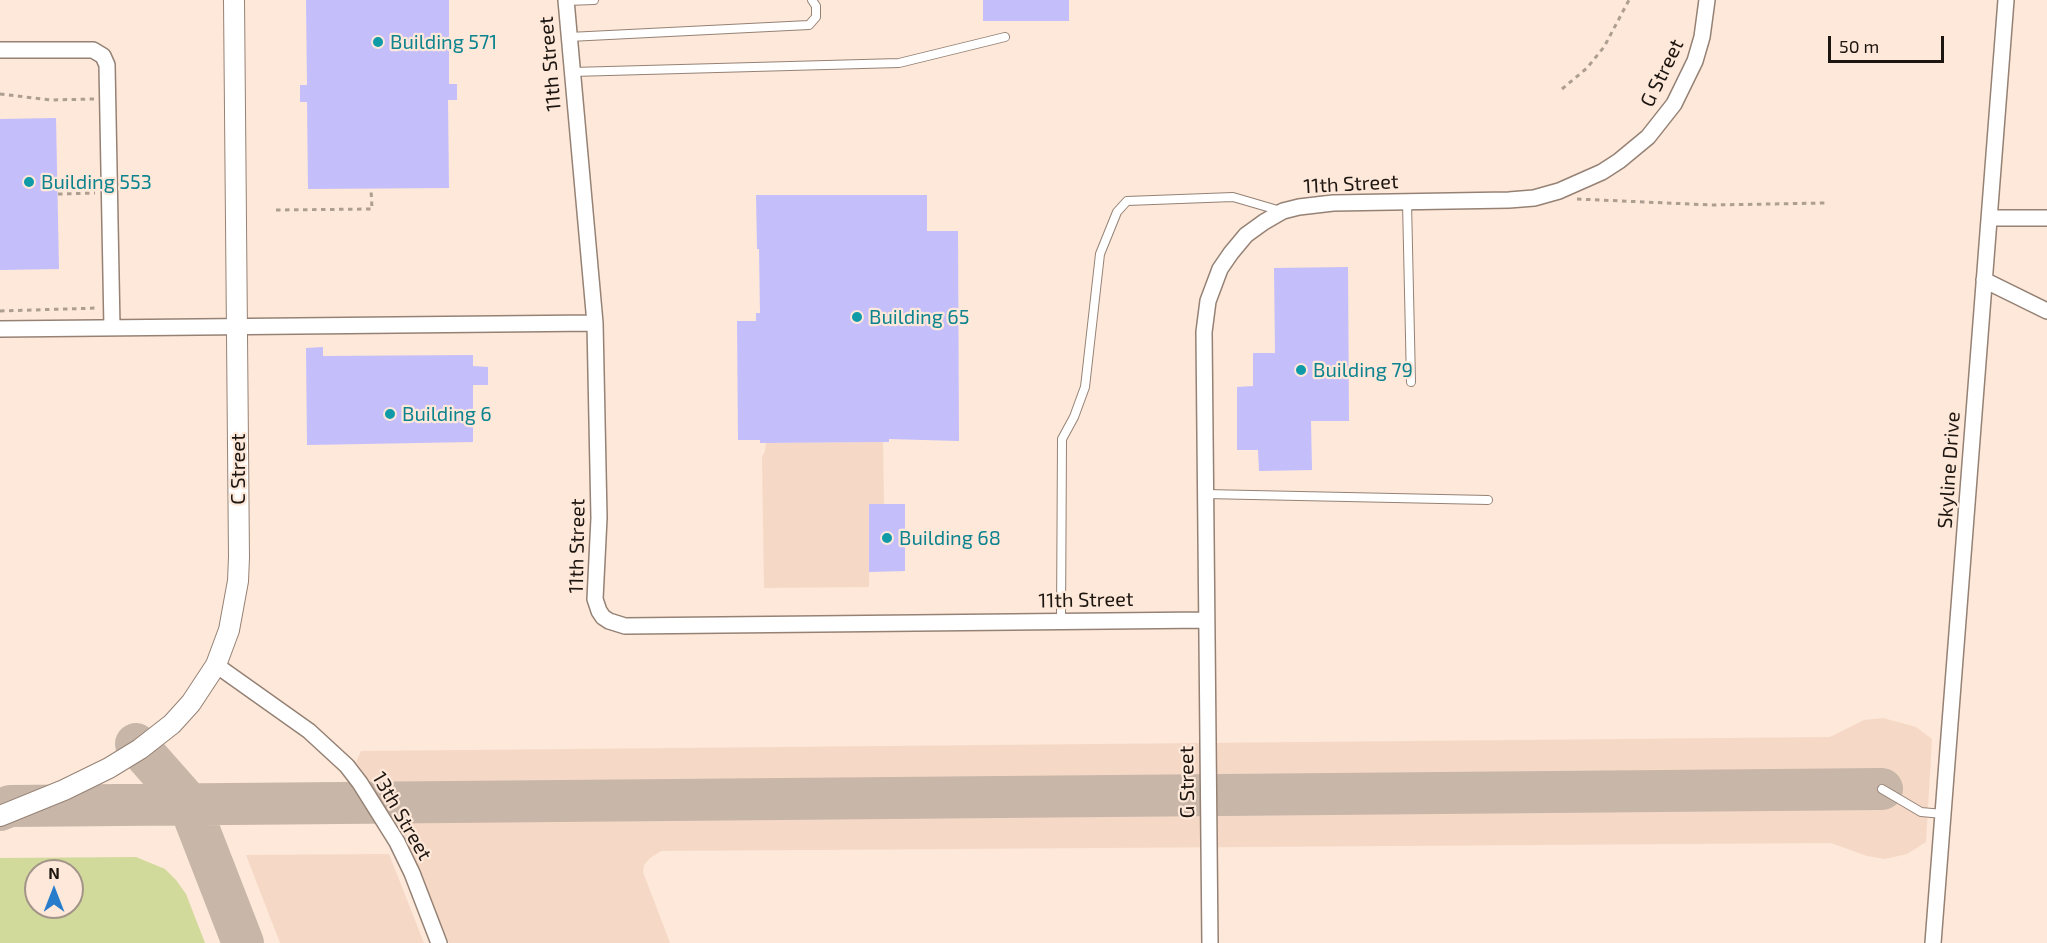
<!DOCTYPE html>
<style>
body{margin:0}
#map{position:relative;width:2047px;height:943px;overflow:hidden;background:#fde8d9;font-family:"Exo 2",sans-serif}
canvas{display:block}
.north{position:absolute;left:24px;top:859px;width:60px;height:60px;box-sizing:border-box;background:#fde8d9;border:2px solid #a39489;border-radius:50%;rotate:0deg;font-size:16px;font-weight:700;line-height:24px;text-align:center;color:#1d1510}
.north::after{content:'';display:block;margin:auto;width:21px;height:27px;background:#277dcb;clip-path:polygon(50% 0,100% 100%,50% 72%,0 100%)}
.scale{position:absolute;left:1828px;top:36px;width:116px;height:27px;box-sizing:border-box;border:3px solid #1d1510;border-top:0;padding-left:8px;font-size:18px;line-height:21px;white-space:nowrap;color:#1d1510;-webkit-text-stroke:4px #fde8d9;paint-order:stroke}
</style>
<div id="map">
<canvas width="2047" height="943"></canvas>
<div class="north">N</div>
<div class="scale">50 m</div>
</div>
<script>
const ctx = document.querySelector('canvas').getContext('2d');
ctx.lineJoin = 'round';
function paint(path, color) {
  ctx.fillStyle = color;
  ctx.fill(path, 'evenodd');
}
function toPath(rows) {
  const path = new Path2D();
  for (const r of rows) {
    path.moveTo(r[0], r[1]);
    for (let i = 2; i < r.length; i += 2) path.lineTo(r[i], r[i + 1]);
  }
  return path;
}
function strokePath(path, color, width, dash) {
  ctx.strokeStyle = color;
  ctx.lineWidth = width;
  ctx.lineCap = dash ? 'butt' : 'round';
  ctx.setLineDash(dash || []);
  ctx.stroke(path);
}
function label(font, color, halo, rows, align = 'center') {
  ctx.font = font + ' "Exo 2",sans-serif';
  ctx.lineWidth = 4.5;
  ctx.setLineDash([]);
  ctx.textBaseline = 'middle';
  ctx.strokeStyle = halo;
  ctx.fillStyle = color;
  for (const [text, x, y, turn = 0] of rows) {
    ctx.save();
    ctx.translate(x, y);
    ctx.rotate((+turn || 0) * Math.PI / 180);
    ctx.textAlign = isNaN(turn) ? turn : align;
    if (halo) ctx.strokeText(text, 0, 0);
    ctx.fillText(text, 0, 0);
    ctx.restore();
  }
}
paint(toPath([
 [883,442,884,504,869,504,869,587,764,588,762,457,765,451,766,443],
 [1883,718,1916,727,1932,739,1926,842,1907,854,1885,859,1867,856,1831,843,661,851,650,858,644,865,643,872,670,943,449,943,397,819,356,762,361,751,1830,737,1864,720],
 [389,854,424,943,280,943,246,855]
]), '#f5d9c6');
paint(toPath([
 [136,857,165,869,176,880,186,894,205,943,0,943,0,858],
 [36,871,72,871,72,907,36,907]
]), '#d1da9b');
strokePath(toPath([
 [136,744,189,804,243,943],
 [0,810,10,806,1882,789]
]), '#c8b6a9', 42);
paint(toPath([
 [306,0,449,0,449,84,457,84,457,100,448,100,449,188,308,189,307,102,300,102,300,85,307,85],
 [983,0,1069,0,1069,21,983,21],
 [56,118,59,269,0,270,0,119],
 [756,195,927,195,927,231,958,231,959,441,889,439,889,442,760,443,760,440,738,440,737,321,756,321,756,313,760,313,759,249,757,249],
 [1348,267,1349,421,1311,421,1312,470,1259,471,1258,450,1237,450,1237,387,1253,386,1253,353,1275,353,1274,268],
 [323,347,323,356,473,355,473,366,488,367,488,385,473,385,473,442,307,445,306,348],
 [869,504,905,504,905,571,869,572]
]), '#c4befb');
const service = toPath([
 [566,1,594,0],
 [569,37,809,25,816,17,816,6,812,0],
 [572,72,899,63,1005,37],
 [1407,202,1411,382],
 [1205,494,1488,500],
 [1061,621,1062,439,1074,417,1085,387,1100,254,1117,212,1127,201,1233,197,1281,211],
 [1882,789,1921,812,1943,814]
]);
const minor = toPath([
 [566,0,595,323,599,518,595,599,599,611,603,617,609,621,625,626,1206,620],
 [0,50,93,50,103,56,107,65,112,328],
 [1989,218,2047,218],
 [1984,280,2047,311],
 [0,329,595,323],
 [216,665,309,731,347,766,360,783,397,842,412,873,439,943],
 [1210,943,1204,332,1208,301,1220,269,1231,253,1246,235,1264,222,1283,211,1299,207,1333,203,1509,200,1534,198,1559,191,1602,172,1619,161,1648,137,1674,104,1695,61,1702,37,1707,0],
 [1933,943,2006,0]
]);
const tertiary = toPath([
 [0,816,64,790,109,768,140,749,172,724,191,703,216,665,229,630,238,581,239,557,234,0]
]);
strokePath(service, '#958275', 10);
strokePath(minor, '#958275', 18);
strokePath(tertiary, '#958275', 22);
strokePath(toPath([
 [1562,89,1587,68,1604,47,1629,0],
 [0,94,51,100,94,99],
 [58,194,95,193],
 [1577,199,1712,205,1827,203],
 [276,210,372,209,371,189],
 [0,311,98,308]
]), '#ae9e92', 3, [4.5, 4.5]);
strokePath(service, '#fff', 8);
strokePath(minor, '#fff', 15);
strokePath(tertiary, '#fff', 20);
for (const [x, y, r, color] of [
 [378,42,6,"#0f9aa8"],
 [29,182,6,"#0f9aa8"],
 [857,317,6,"#0f9aa8"],
 [1301,370,6,"#0f9aa8"],
 [390,414,6,"#0f9aa8"],
 [887,538,6,"#0f9aa8"]
]) {
  const dot = new Path2D();
  dot.arc(x, y, r, 0, 2 * Math.PI);
  ctx.fillStyle = color;
  ctx.fill(dot);
  strokePath(dot, '#fde8d9', 2);
}
label('20px', '#0d838f', '#fde8d9', [
 ["Building 571",390,42],
 ["Building 553",41,182],
 ["Building 65",869,317],
 ["Building 79",1313,370],
 ["Building 6",402,414],
 ["Building 68",899,538]
], 'left');
label('20px', '#1d1510', '#fde8d9', [
 ["11th Street",550,64,-95],
 ["G Street",1662,73,-64],
 ["11th Street",1351,184,-3],
 ["C Street",238,469,-90],
 ["Skyline Drive",1949,470,-86],
 ["11th Street",577,546,-89],
 ["11th Street",1086,600,-1],
 ["G Street",1187,782,-91],
 ["13th Street",402,816,60]
]);
</script>
